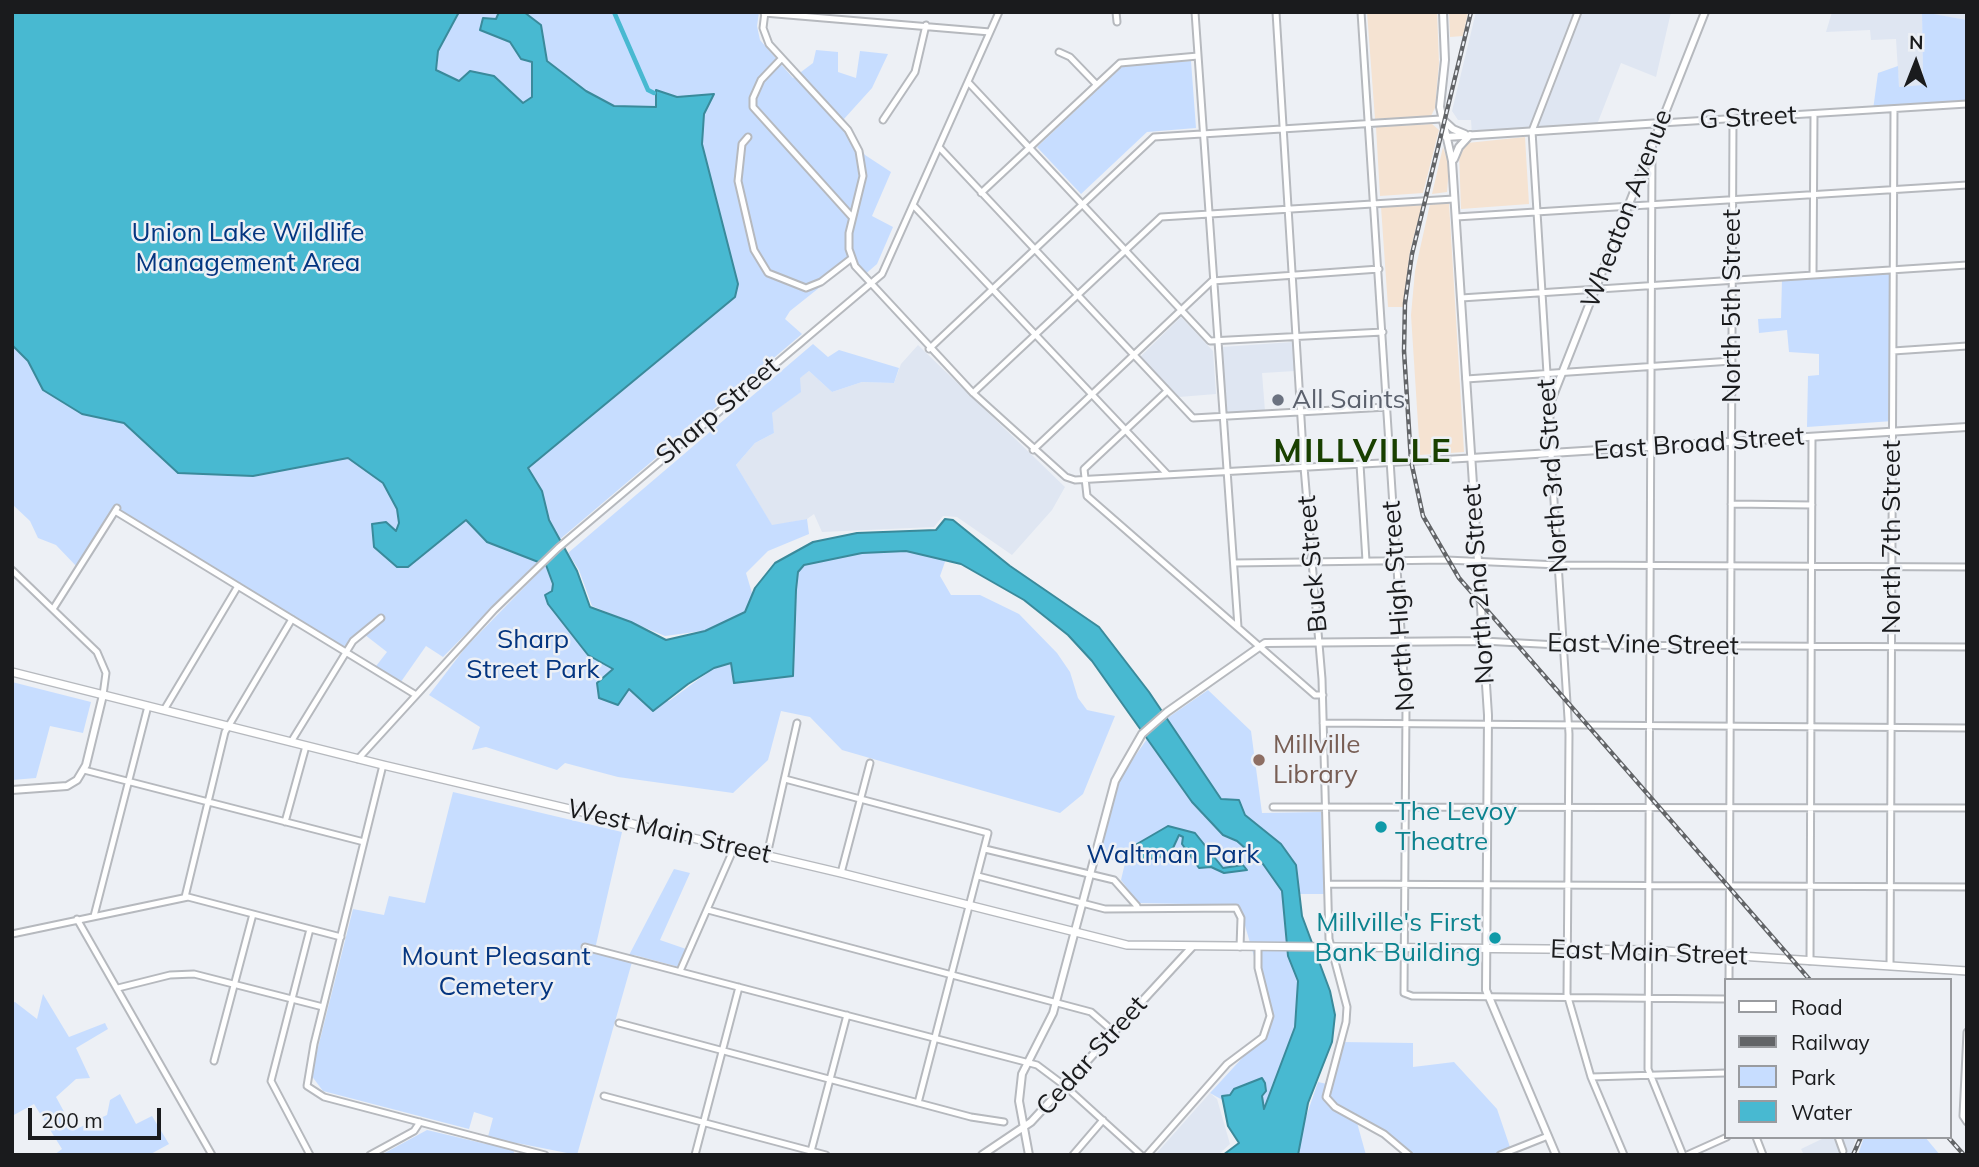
<!DOCTYPE html>
<style>
body{margin:0}
#map{position:relative;width:1979px;height:1167px;overflow:hidden;background:#edf0f5;font-family:Mulish,sans-serif}
canvas{display:block}
.frame{position:absolute;inset:0;border:14px solid #1a1b1d;pointer-events:none}
.legend{position:absolute;left:1724px;top:978px;width:228px;height:161px;box-sizing:border-box;background:#edf0f5;border:2px solid #999b9f;margin:0;padding:9px 12px;list-style:none;font-size:21px;color:#1a1b1d}
.legend li{display:flex;align-items:center;gap:14px;height:35px}
.legend b{width:35px;border:2px solid #999b9f}
.north{position:absolute;left:1881px;top:28px;width:70px;height:70px;-webkit-text-stroke:5px #edf0f5;paint-order:stroke;rotate:1deg;font-size:19px;font-weight:700;line-height:28px;text-align:center;color:#1a1b1d}
.north::after{content:'';display:block;margin:auto;width:24px;height:32px;background:#1a1b1d;clip-path:polygon(50% 0,100% 100%,50% 72%,0 100%)}
.scale{position:absolute;left:28px;top:1108px;width:133px;height:32px;box-sizing:border-box;border:4px solid #1a1b1d;border-top:0;padding-left:9px;font-size:21px;line-height:24px;white-space:nowrap;color:#1a1b1d;-webkit-text-stroke:5px #edf0f5;paint-order:stroke}
</style>
<div id="map">
<canvas width="1979" height="1167"></canvas>
<div class="frame"></div>
<ul class="legend">
<li><b style="height:9px;background:#fff"></b>Road</li>
<li><b style="height:9px;background:#626467"></b>Railway</li>
<li><b style="height:19px;background:#c7ddff"></b>Park</li>
<li><b style="height:19px;background:#48b9d1"></b>Water</li>
</ul>
<div class="north">N</div>
<div class="scale">200 m</div>
</div>
<script>
const ctx = document.querySelector('canvas').getContext('2d');
ctx.lineJoin = 'round';
function paint(path, color) {
  ctx.fillStyle = color;
  ctx.fill(path, 'evenodd');
}
function toPath(rows) {
  const path = new Path2D();
  for (const r of rows) {
    path.moveTo(r[0], r[1]);
    for (let i = 2; i < r.length; i += 2) path.lineTo(r[i], r[i + 1]);
  }
  return path;
}
function strokePath(path, color, width, dash) {
  ctx.strokeStyle = color;
  ctx.lineWidth = width;
  ctx.lineCap = dash ? 'butt' : 'round';
  ctx.setLineDash(dash || []);
  ctx.stroke(path);
}
function label(font, color, halo, rows, align = 'center') {
  ctx.font = font + ' Mulish,sans-serif';
  ctx.lineWidth = 5;
  ctx.setLineDash([]);
  ctx.textBaseline = 'middle';
  ctx.strokeStyle = halo;
  ctx.fillStyle = color;
  for (const [text, x, y, turn = 0] of rows) {
    ctx.save();
    ctx.translate(x, y);
    ctx.rotate((+turn || 0) * Math.PI / 180);
    ctx.textAlign = isNaN(turn) ? turn : align;
    if (halo) ctx.strokeText(text, 0, 0);
    ctx.fillText(text, 0, 0);
    ctx.restore();
  }
}
paint(toPath([
 [1367,12,1437,12,1439,63,1435,108,1431,116,1375,119],
 [1449,12,1468,12,1463,36,1450,37],
 [1432,124,1439,130,1423,193,1380,196,1376,127],
 [1525,137,1529,204,1461,209,1459,153,1467,143],
 [1443,147,1449,166,1447,192,1432,194],
 [1449,203,1464,452,1420,455,1411,315,1415,271,1430,204],
 [1422,205,1410,251,1403,307,1388,307,1381,207]
]), '#f5e3d2');
paint(toPath([
 [1476,12,1671,12,1656,77,1621,63,1596,127,1472,135,1471,120,1458,120,1452,111],
 [1832,12,1967,12,1967,20,1922,13,1923,86,1899,87,1896,39,1871,40,1870,30,1826,32],
 [1181,317,1213,351,1216,394,1179,397,1140,357],
 [1293,342,1295,371,1262,373,1265,411,1227,413,1222,347],
 [918,345,1065,487,1052,510,1012,555,957,517,943,516,934,527,822,532,814,514,807,519,772,526,736,465,755,443,774,433,771,413,800,392,799,378,809,371,832,392,862,382,894,383,901,364],
 [1210,1093,1217,1099,1230,1144,1218,1155,1155,1155],
 [1826,1137,1856,1137,1851,1155,1804,1155,1801,1149]
]), '#dfe6f2');
paint(toPath([
 [12,12,436,49,437,66,438,51,459,12,499,12,496,19,521,59,532,62,599,103,614,106,586,91,547,61,541,25,524,12,759,12,757,26,760,40,793,78,813,63,816,50,838,52,838,72,856,78,860,51,888,54,872,88,844,119,865,155,891,172,872,216,893,227,877,264,862,277,849,264,790,311,785,319,802,334,559,540,443,657,426,646,398,686,373,670,387,652,360,631,341,650,118,512,79,569,56,545,38,538,30,521,12,504],
 [437,70,459,81,494,76,523,103,440,88],
 [1922,12,1967,20,1967,104,1873,110,1878,73,1898,66,1899,87,1923,85],
 [1191,61,1196,128,1147,132,1081,194,1037,147,1124,65],
 [1893,271,1893,421,1807,427,1808,376,1819,375,1819,354,1789,352,1787,330,1759,333,1758,319,1781,318,1782,279],
 [813,344,828,357,839,350,899,368,894,383,862,382,832,392,809,371,800,378,801,392,772,413,774,433,755,443,736,465,772,525,807,519,809,534,768,551,746,573,755,603,732,627,665,636,592,606,579,570,568,553],
 [906,551,946,559,940,576,951,595,980,595,1019,614,1057,653,1070,672,1078,698,1087,710,1115,716,1083,794,1060,813,842,750,810,717,781,711,768,760,733,793,618,777,565,763,557,770,486,747,472,750,480,727,429,695,465,648,546,565,564,623,588,655,614,669,629,688,669,701,714,668,731,663,796,590,798,572,804,565,862,553],
 [12,682,91,702,83,733,50,726,36,778,12,780],
 [1208,690,1251,731,1262,813,1321,812,1324,894,1298,894,1296,865,1281,844,1245,815,1239,800,1221,800,1166,719],
 [1147,739,1192,802,1223,835,1237,841,1263,864,1283,891,1298,981,1295,1027,1263,1111,1244,1112,1210,1093,1267,1031,1272,1018,1239,905,1138,903,1121,880,1125,863,1099,857,1121,776],
 [453,792,622,832,595,949,627,959,674,869,690,873,660,940,686,949,679,967,634,955,577,1155,517,1143,513,1155,381,1155,427,1130,486,1144,493,1118,474,1112,469,1129,323,1091,311,1075,353,909,384,915,389,896,425,903],
 [43,994,69,1037,105,1023,108,1029,76,1048,90,1078,76,1079,56,1097,74,1130,107,1115,110,1100,120,1094,136,1124,152,1116,169,1144,149,1155,54,1155,62,1149,34,1104,12,1116,12,1003,15,1002,37,1019],
 [1341,1042,1413,1043,1413,1067,1454,1062,1497,1109,1511,1150,1497,1155,1406,1155,1356,1119,1366,1155,1293,1155,1318,1082,1327,1084],
 [1864,1137,1925,1137,1940,1155,1858,1155]
]), '#c7ddff');
const water = toPath([
 [12,12,459,12,438,51,436,70,459,81,470,71,494,76,523,103,532,97,532,62,521,59,510,42,480,30,483,18,496,19,499,12,524,12,541,25,547,61,586,91,614,106,656,107,656,90,677,97,714,94,704,114,702,144,738,284,735,297,528,468,542,491,549,520,577,571,590,607,631,622,666,640,705,631,745,612,755,588,775,563,813,542,857,533,936,530,945,519,953,520,1010,566,1099,627,1149,692,1221,799,1239,800,1245,815,1281,844,1296,865,1302,916,1330,991,1335,1015,1332,1042,1308,1103,1298,1155,1223,1155,1239,1143,1228,1126,1222,1096,1230,1095,1234,1089,1262,1078,1265,1083,1266,1091,1262,1096,1264,1109,1295,1027,1298,981,1288,956,1282,891,1263,864,1237,841,1223,835,1192,802,1092,661,1068,635,1024,600,961,564,906,551,862,553,804,565,798,572,796,590,793,676,734,683,731,663,714,668,688,684,653,711,629,689,618,705,599,698,597,683,613,669,588,655,548,604,545,595,552,591,553,584,546,565,487,542,466,520,408,567,397,567,374,547,372,524,386,522,396,531,399,523,397,509,383,483,348,458,253,476,178,473,124,423,82,414,43,390,28,361,12,345,12,12],
 [1168,826,1195,833,1223,868,1243,865,1247,870,1224,873,1211,867,1199,868,1182,844,1183,837,1179,835,1173,848,1161,857,1144,860,1133,854,1137,844,1168,826]
]);
paint(water, '#48b9d1');
strokePath(water, '#3a8a9b', 2);
strokePath(toPath([
 [614,12,648,90,654,93]
]), '#48b9d1', 4.5);
const minor = toPath([
 [765,12,763,28,769,44,848,130,859,151,863,176,849,233,849,249,855,266,973,393,1066,477,1075,480,1471,458],
 [1116,12,1117,22],
 [1195,12,1238,627],
 [1276,12,1304,467,1322,679,1329,939,1347,1007,1346,1022,1326,1097,1335,1107,1384,1134,1409,1155],
 [1361,12,1406,707,1404,993,1412,996,1725,999],
 [764,13,990,32],
 [1059,52,1070,57,1096,84],
 [781,59,761,80,753,98,753,107,852,217],
 [968,82,1210,341,1383,332],
 [883,120,915,72,926,25],
 [1661,123,1967,104],
 [748,137,742,144,738,181,754,250,768,273,806,288,821,282,852,258],
 [939,147,1193,418,1387,407],
 [1652,147,1648,1069,1683,1155],
 [981,193,1120,63,1198,56],
 [914,206,1167,474],
 [1456,217,1967,185],
 [1813,275,1814,114],
 [1461,298,1967,265],
 [929,349,1154,137,1441,119],
 [1893,351,1967,346],
 [1466,379,1732,361],
 [1166,392,1084,469,1087,496,1315,695,1323,695],
 [973,393,1161,217,1454,199],
 [1549,406,1532,131,1578,12],
 [1033,450,1212,281,1379,269],
 [1551,454,1569,734,1567,994,1591,1077,1624,1155],
 [1360,464,1366,561],
 [1731,504,1812,505],
 [115,511,416,695],
 [1234,563,1446,560,1559,565,1967,567],
 [12,570,97,652,106,673,103,695],
 [53,609,117,508],
 [1483,641,1558,645,1967,647],
 [164,710,238,586],
 [1323,723,1967,728],
 [291,742,353,641,381,618],
 [358,759,494,610,558,548,882,274,999,12],
 [383,765,314,1044,307,1086,324,1097,545,1155],
 [84,770,364,842],
 [785,779,988,833,918,1103],
 [1273,807,1967,808],
 [285,822,306,746],
 [985,849,1114,880,1137,906],
 [767,855,797,723],
 [841,873,870,763],
 [978,876,1105,909,1236,908,1241,918,1240,947],
 [1329,884,1967,887],
 [185,897,225,732,292,619],
 [708,910,1091,1012,1114,1032],
 [94,916,148,706],
 [77,919,212,1155],
 [12,934,188,897,341,937],
 [585,947,1037,1065,1065,1086,1141,1155],
 [1810,961,1812,437],
 [1890,966,1894,109],
 [680,971,734,848],
 [1729,980,1733,119],
 [118,988,170,975,194,974,323,1007],
 [619,1023,971,1117,1004,1122],
 [1967,1032,1963,1116,1967,1122],
 [214,1061,253,914],
 [1591,1077,1725,1073],
 [604,1096,826,1155],
 [1756,1137,1763,1155],
 [1838,1137,1843,1151],
 [310,1155,271,1081,310,929],
 [370,1155,414,1131,420,1122],
 [695,1155,739,987],
 [810,1155,847,1015],
 [1073,1155,1103,1120],
 [1147,1155,1227,1064,1263,1037,1270,1016,1258,968,1258,947],
 [1500,1155,1548,1136],
 [1687,1155,1727,1137]
]);
const major = toPath([
 [1443,12,1445,60,1440,107,1452,161,1488,715,1486,990,1556,1155],
 [1442,119,1453,129,1465,134],
 [1446,137,1661,123],
 [1454,159,1459,147,1470,135],
 [1551,454,1549,406,1705,12],
 [1471,458,1967,427],
 [12,790,67,786,77,780,86,765,103,695],
 [982,1155,1031,1122,1192,947],
 [1029,1155,1019,1101,1022,1074,1053,1013,1115,781,1142,734,1167,712,1265,643,1483,641]
]);
const highway = toPath([
 [12,672,383,765,841,873,1127,945,1649,950,1967,971]
]);
strokePath(minor, '#b6b9be', 9);
strokePath(major, '#b6b9be', 10);
strokePath(highway, '#b6b9be', 10);
strokePath(minor, '#fff', 5);
strokePath(major, '#fff', 6);
strokePath(highway, '#fff', 7);
const rail = toPath([
 [1471,12,1412,254,1405,303,1404,351,1411,461,1423,516,1459,578,1810,980],
 [1948,1137,1964,1155],
 [1853,1155,1861,1137]
]);
strokePath(rail, '#626467', 4.5);
strokePath(rail, '#edf0f5', 2, [5]);
for (const [x, y, r, color] of [
 [1278,400,7,"#6b7280"],
 [1259,760,7,"#8d6e63"],
 [1381,827,7,"#0f9aa8"],
 [1495,938,7,"#0f9aa8"]
]) {
  const dot = new Path2D();
  dot.arc(x, y, r, 0, 2 * Math.PI);
  ctx.fillStyle = color;
  ctx.fill(dot);
  strokePath(dot, '#edf0f5', 2.5);
}
label('26px', '#1a1b1d', '#edf0f5', [
 ["G Street",1748,118,-3],
 ["Wheaton Avenue",1627,209,-69],
 ["North 5th Street",1732,306,-90],
 ["Sharp Street",718,411,-40],
 ["East Broad Street",1699,444,-4],
 ["North 3rd Street",1553,476,-94],
 ["North 7th Street",1892,537,-90],
 ["Buck Street",1313,564,-95],
 ["North 2nd Street",1479,584,-94],
 ["North High Street",1399,606,-94],
 ["East Vine Street",1643,645,1],
 ["West Main Street",669,832,13],
 ["East Main Street",1649,953,2],
 ["Cedar Street",1092,1056,-48]
]);
label('26px', '#043580', '#edf0f5', [
 ["Union Lake Wildlife",248,233],
 ["Management Area",248,263],
 ["Sharp",533,640],
 ["Street Park",533,670],
 ["Waltman Park",1173,855],
 ["Mount Pleasant",496,957],
 ["Cemetery",496,987]
]);
label('26px', '#5b616d', '#edf0f5', [
 ["All Saints",1292,400]
], 'left');
label('26px', '#785e54', '#edf0f5', [
 ["Millville",1273,745],
 ["Library",1273,775]
], 'left');
label('26px', '#0d838f', '#edf0f5', [
 ["The Levoy",1395,812],
 ["Theatre",1395,842],
 ["Millville's First",1481,923,"right"],
 ["Bank Building",1481,953,"right"]
], 'left');
ctx.letterSpacing = '2px';
label('bold 33px', '#194000', '#edf0f5', [
 ["MILLVILLE",1363,452]
]);
ctx.letterSpacing = '0px';
</script>
